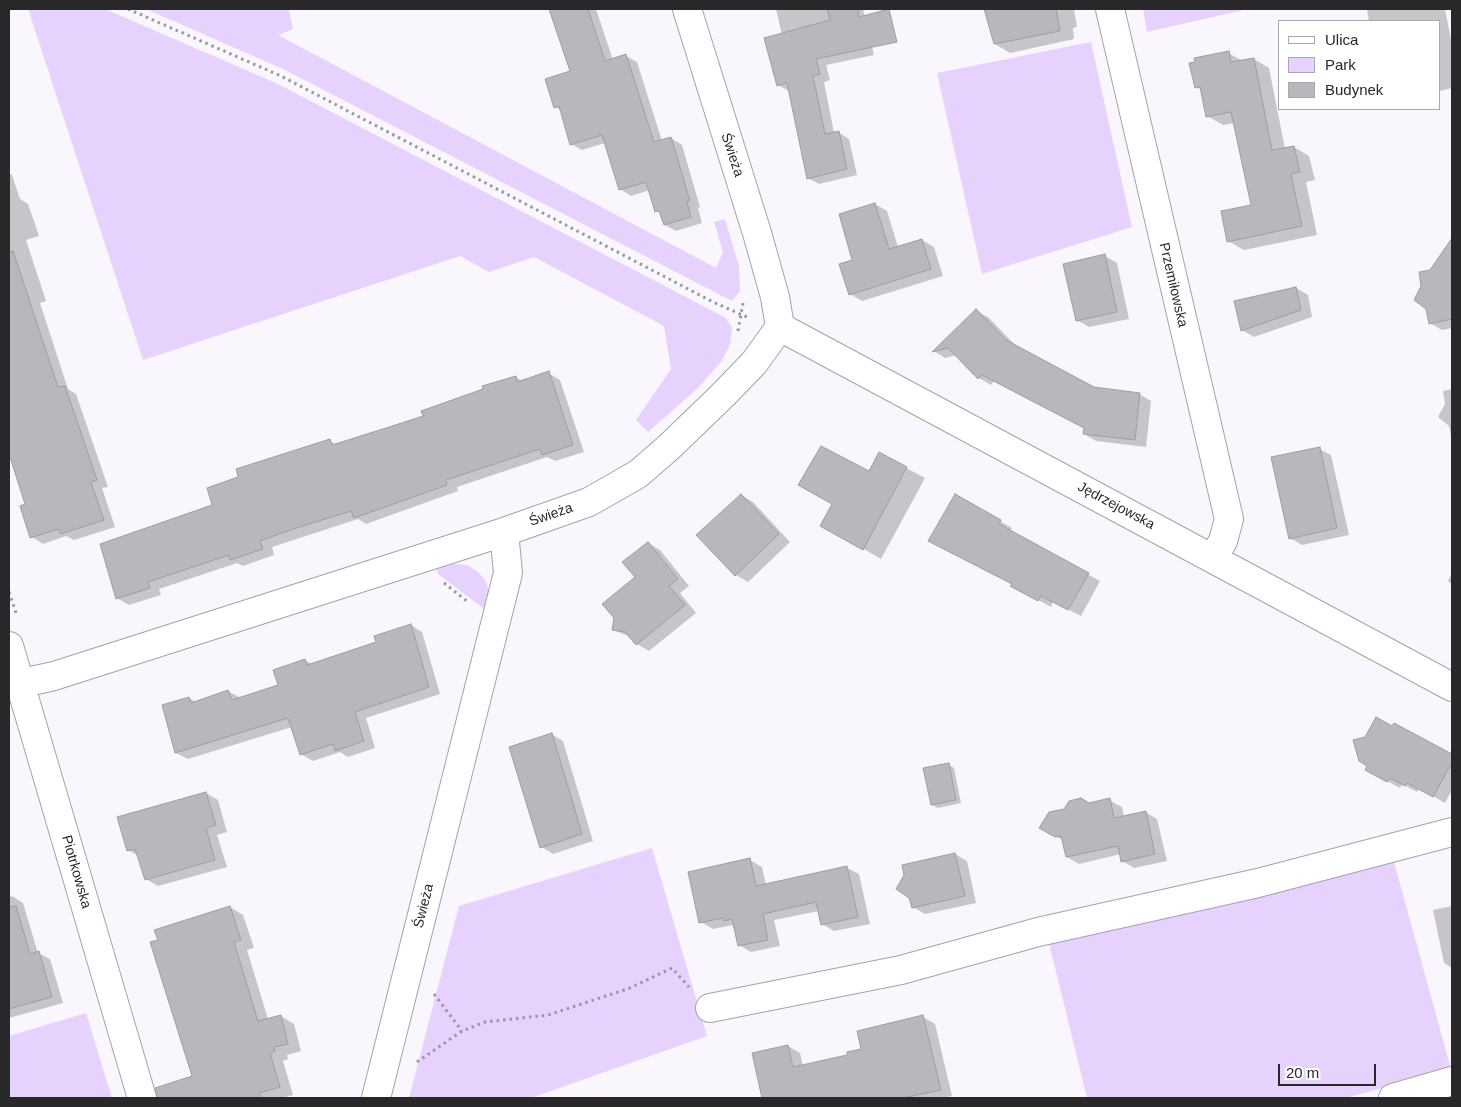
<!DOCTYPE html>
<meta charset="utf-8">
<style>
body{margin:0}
#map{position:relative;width:1461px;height:1107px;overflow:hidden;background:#f9f6fd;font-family:Arial,sans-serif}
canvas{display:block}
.frame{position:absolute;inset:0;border:10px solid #28272a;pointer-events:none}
.legend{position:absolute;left:1278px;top:20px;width:162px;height:90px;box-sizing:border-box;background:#fff;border:1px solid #a9a9aa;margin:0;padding:6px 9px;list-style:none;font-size:15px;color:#28272a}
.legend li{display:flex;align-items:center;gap:10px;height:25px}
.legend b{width:25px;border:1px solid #a9a9aa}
.scale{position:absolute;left:1278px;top:1064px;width:98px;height:22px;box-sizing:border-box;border:2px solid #28272a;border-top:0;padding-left:6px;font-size:15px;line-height:18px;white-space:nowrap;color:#28272a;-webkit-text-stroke:4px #fff;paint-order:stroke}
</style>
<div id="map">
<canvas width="1461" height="1107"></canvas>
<div class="frame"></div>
<ul class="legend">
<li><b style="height:6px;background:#fff"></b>Ulica</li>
<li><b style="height:14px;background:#e7d2fe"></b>Park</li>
<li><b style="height:14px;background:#bab6bd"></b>Budynek</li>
</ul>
<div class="scale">20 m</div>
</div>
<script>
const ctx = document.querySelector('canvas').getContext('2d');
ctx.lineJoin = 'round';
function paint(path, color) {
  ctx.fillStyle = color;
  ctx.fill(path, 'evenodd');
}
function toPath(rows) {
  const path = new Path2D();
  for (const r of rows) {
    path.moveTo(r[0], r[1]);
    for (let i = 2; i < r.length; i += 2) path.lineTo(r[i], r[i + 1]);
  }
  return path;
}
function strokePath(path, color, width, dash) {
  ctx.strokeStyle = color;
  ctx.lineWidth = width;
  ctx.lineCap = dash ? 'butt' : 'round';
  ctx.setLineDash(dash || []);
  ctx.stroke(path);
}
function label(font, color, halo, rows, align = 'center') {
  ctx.font = font + ' Arial,sans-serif';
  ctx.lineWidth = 4;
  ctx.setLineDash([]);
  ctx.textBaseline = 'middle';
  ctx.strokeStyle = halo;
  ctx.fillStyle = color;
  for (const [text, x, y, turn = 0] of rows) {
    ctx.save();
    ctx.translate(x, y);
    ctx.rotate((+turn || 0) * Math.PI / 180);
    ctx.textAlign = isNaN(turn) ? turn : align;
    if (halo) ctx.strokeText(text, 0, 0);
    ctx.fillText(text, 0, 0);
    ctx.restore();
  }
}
paint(toPath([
 [28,9,105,9,278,84,726,318,732,328,730,345,721,362,697,389,648,432,636,420,671,369,664,326,534,257,489,272,460,256,143,360],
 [146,9,289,9,293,29,278,35,716,268,723,252,714,222,725,219,739,266,740,291,732,301,285,70],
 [1143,9,1248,9,1147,32],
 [1091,42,1132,227,982,274,937,73],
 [453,564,467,565,478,572,485,580,489,591,487,611,438,574,437,569],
 [652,848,707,1036,531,1098,409,1098,459,906],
 [1394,862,1451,1069,1346,1098,1087,1098,1049,943],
 [86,1013,112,1098,9,1098,9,1036]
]), '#e7d2fe');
paint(toPath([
 [552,9,596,9,613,60,626,56,637,62,662,141,671,138,682,145,700,207,698,208,702,223,676,231,665,225,662,214,657,211,650,190,631,196,620,189,605,143,582,150,571,144,562,111,555,107,571,72],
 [776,9,863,9,874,55,826,65,830,80,824,82,834,133,838,132,849,139,857,175,819,184,808,178,789,91,778,85,782,35],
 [985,9,1074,9,1077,27,1073,28,1074,39,1010,53,995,44],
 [1375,9,1445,9,1452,45,1452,88,1440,91,1440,21,1369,21,1367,10],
 [1228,53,1243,61,1254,59,1269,68,1285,149,1294,147,1309,156,1315,180,1306,182,1317,235,1244,250,1228,241,1252,206,1235,123,1223,125,1207,116,1202,90,1196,87],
 [9,173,12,175,20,199,28,204,39,236,26,240,46,301,40,303,68,389,76,394,108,487,102,488,115,527,74,540,66,536,43,544,32,537,27,504,9,450],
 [875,204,887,211,898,247,922,240,934,247,943,276,862,301,850,294,854,261],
 [1105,256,1117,263,1129,319,1089,327,1077,320],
 [1450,257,1452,258,1452,328,1442,330,1430,323,1430,271],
 [1296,288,1308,295,1312,317,1254,337,1242,330],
 [976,311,988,317,1017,347,1094,389,1139,394,1151,401,1146,447,1096,441,1084,434,1085,428,994,381,991,385,979,378,957,355,945,358,934,351],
 [548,373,560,380,584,452,555,461,547,457,457,487,458,491,366,524,358,519,272,547,274,555,243,566,237,563,159,589,161,595,129,605,117,598,240,478,330,441,337,445,425,417,516,377,522,381],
 [1452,389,1452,441,1449,426,1438,417,1445,404,1443,391],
 [1319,449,1331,455,1349,535,1302,545,1290,538],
 [880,454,925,478,881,559,822,525,870,472],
 [741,495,753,502,790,542,748,582,736,575],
 [955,496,1012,528,1010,531,1100,581,1081,616,1053,602,1051,607,1012,585],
 [648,543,660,550,689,586,680,593,696,613,649,651,637,644,631,637,613,630,637,577],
 [1452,573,1452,584,1448,581],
 [411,625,422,632,440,694,366,718,375,748,348,757,340,752,313,761,301,754,292,727,188,759,176,753,189,698,196,702,228,691,241,698,279,686,305,660,313,665,378,643],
 [1395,724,1452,755,1452,790,1445,803,1419,788,1417,792,1402,784,1400,788,1378,776,1369,765,1366,738,1393,728],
 [551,734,563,741,593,841,553,854,542,847],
 [949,765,954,768,961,803,938,808,932,805],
 [206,793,218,800,227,832,217,835,227,867,158,886,146,879,139,856,128,850],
 [1109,800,1122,807,1124,817,1145,812,1157,819,1167,861,1134,868,1122,861,1121,854,1079,864,1067,857,1064,841,1041,827,1089,804],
 [955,854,967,861,976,903,925,914,913,907],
 [750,860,762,867,766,885,847,868,859,874,870,924,834,931,822,924,819,911,774,920,780,946,751,952,739,945,733,925,713,929,701,922],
 [12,896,23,903,38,953,50,959,63,1003,9,1018,9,897],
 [1452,906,1452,968,1444,963,1433,910],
 [230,907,243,915,254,948,247,950,268,1019,281,1016,294,1024,301,1051,287,1055,288,1059,283,1061,293,1095,281,1098,203,1098,199,1096],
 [923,1017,935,1024,952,1096,943,1098,763,1098,754,1054,788,1046,800,1053,803,1066,849,1056]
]), '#0003');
const building = toPath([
 [549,9,588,9,605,61,626,54,654,142,671,137,690,201,687,202,691,217,664,225,659,211,655,212,646,182,619,190,602,135,570,145,559,106,554,108,545,79,570,71,549,9],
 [827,9,858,9,859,17,889,9,897,42,816,59,820,74,813,76,825,134,839,131,847,169,807,179,787,83,777,86,764,38,830,20,827,9],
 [984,9,1056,9,1060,31,994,44,984,9],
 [1229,51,1231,62,1254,58,1272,150,1294,146,1300,172,1291,174,1302,226,1227,242,1221,211,1251,205,1231,112,1206,117,1200,87,1195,88,1189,63,1195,62,1194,58,1229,51],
 [875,203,889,249,922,239,931,269,849,295,839,264,852,260,839,214,875,203],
 [1452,238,1452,319,1429,324,1426,309,1414,300,1421,286,1419,272,1430,270,1452,238],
 [13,251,58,387,65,386,97,480,91,482,104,520,61,534,58,529,30,538,20,506,25,504,9,454,9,252,13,251],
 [1105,254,1117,312,1076,321,1063,264,1105,254],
 [1296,287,1301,310,1241,331,1234,301,1296,287],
 [976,309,1006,340,1094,387,1140,393,1135,440,1083,434,1084,428,982,375,978,379,948,348,932,352,976,309],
 [549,371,573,445,542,455,540,449,446,480,447,485,354,518,351,511,293,529,260,541,263,549,230,560,229,555,148,582,150,588,116,599,100,544,212,505,207,488,238,477,236,469,330,439,332,445,386,428,423,416,421,411,483,389,482,386,516,376,517,382,549,371],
 [821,446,869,471,879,452,907,467,863,550,820,526,832,504,798,485,821,446],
 [1320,447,1337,528,1289,539,1271,457,1320,447],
 [741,494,779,534,735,576,696,535,741,494],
 [955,494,1001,520,999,524,1089,573,1068,610,1041,596,1038,601,1010,586,1012,584,928,541,955,494],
 [648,542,678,579,669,586,685,605,636,645,625,632,612,630,614,618,602,604,635,577,622,562,648,542],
 [411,624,429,687,355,712,364,741,335,751,333,744,300,755,288,718,175,753,162,705,189,697,191,703,228,690,232,700,278,685,273,670,305,659,307,665,376,642,374,636,411,624],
 [1376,717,1392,726,1394,723,1452,754,1452,762,1433,797,1407,783,1405,786,1390,778,1387,782,1365,770,1367,766,1359,761,1353,740,1365,737,1376,717],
 [552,733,582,834,540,848,509,747,552,733],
 [949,763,956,800,931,805,923,768,949,763],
 [206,792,216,825,206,828,215,860,145,880,135,849,127,851,117,817,206,792],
 [1081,798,1089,803,1110,798,1114,818,1146,811,1155,854,1121,862,1118,846,1066,857,1061,836,1055,837,1039,828,1049,812,1064,809,1069,801,1081,798],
 [955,853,965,896,912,908,909,898,896,889,904,875,902,865,955,853],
 [750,858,756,886,847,866,858,917,821,925,816,902,763,914,768,940,738,946,732,919,724,921,723,918,699,923,688,872,750,858],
 [16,906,30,954,39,951,52,997,9,1009,9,907,16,906],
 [230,906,241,940,234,942,258,1021,281,1015,288,1044,274,1047,275,1051,270,1053,280,1087,259,1093,261,1098,157,1098,155,1088,192,1076,150,942,158,940,154,930,230,906],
 [923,1015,941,1090,903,1098,762,1098,752,1053,788,1045,793,1067,847,1055,847,1052,861,1049,857,1031,923,1015]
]);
paint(building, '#bab6bd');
strokePath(building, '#9f9ca3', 1);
const minor = toPath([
 [1110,9,1229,519,1223,541,1213,558],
 [780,327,1452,687],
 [9,646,142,1098],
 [9,686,54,676,504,532,589,502,638,474,668,448,723,395,754,363,780,327,775,297,757,233,687,9],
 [710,1008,901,970,1038,932,1258,883,1452,832],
 [376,1098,508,573,504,532],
 [1393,1098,1452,1081]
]);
strokePath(minor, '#a5a2a9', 30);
strokePath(toPath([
 [128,9,281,76,713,302,747,317],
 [738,331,743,303],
 [444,583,468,602],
 [9,592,17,616],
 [434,994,462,1031],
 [417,1062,462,1031,485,1022,548,1015,630,988,672,968,689,987]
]), '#9a989d', 3, [2.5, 4]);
strokePath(minor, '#fff', 28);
label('14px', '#28272a', '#fff', [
 ["Świeża",732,155,72],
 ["Przemiłowska",1173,285,77],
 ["Jędrzejowska",1116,506,28],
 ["Świeża",551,515,-19],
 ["Piotrkowska",76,872,74],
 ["Świeża",424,906,-76]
]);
</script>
